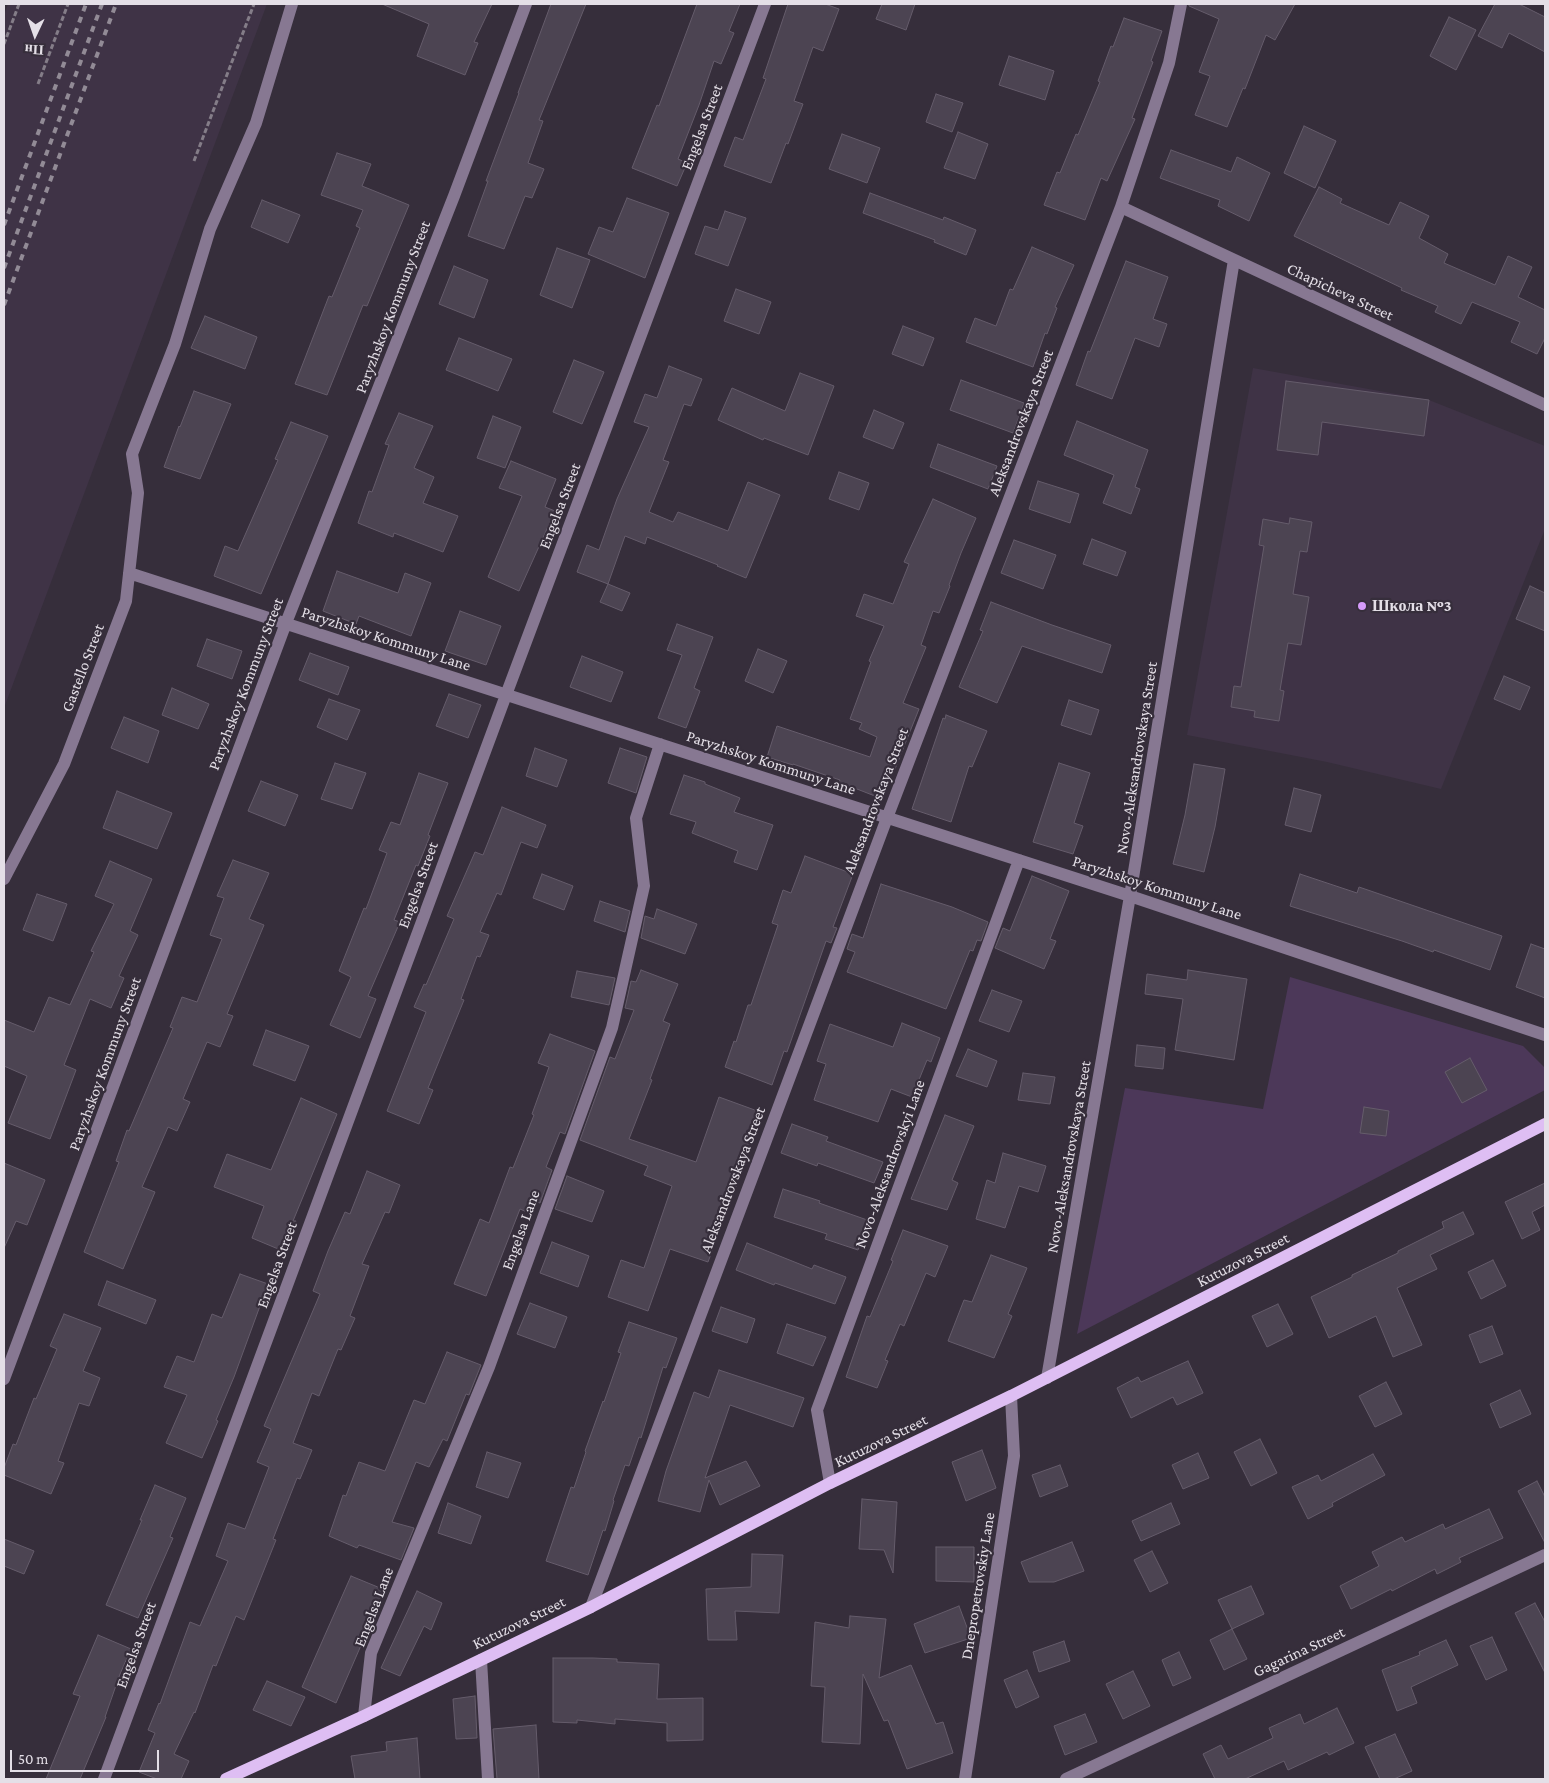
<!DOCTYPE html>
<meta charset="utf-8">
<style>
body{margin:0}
#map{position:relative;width:1549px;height:1783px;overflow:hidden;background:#362e3b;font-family:"Crimson Pro",serif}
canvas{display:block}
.frame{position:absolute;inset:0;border:5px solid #e4dfe7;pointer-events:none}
.north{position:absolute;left:10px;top:10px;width:50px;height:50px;-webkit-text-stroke:4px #362e3b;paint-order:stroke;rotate:183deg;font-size:14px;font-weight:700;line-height:20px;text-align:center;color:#e4dfe7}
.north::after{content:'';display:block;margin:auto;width:18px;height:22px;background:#e4dfe7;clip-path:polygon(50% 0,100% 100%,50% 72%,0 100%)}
.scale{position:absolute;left:10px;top:1750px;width:149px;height:22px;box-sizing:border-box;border:2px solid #e4dfe7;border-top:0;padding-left:6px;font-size:15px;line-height:18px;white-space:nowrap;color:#e4dfe7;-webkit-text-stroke:4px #362e3b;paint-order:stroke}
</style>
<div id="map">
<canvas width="1549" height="1783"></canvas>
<div class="frame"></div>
<div class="north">Пн</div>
<div class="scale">50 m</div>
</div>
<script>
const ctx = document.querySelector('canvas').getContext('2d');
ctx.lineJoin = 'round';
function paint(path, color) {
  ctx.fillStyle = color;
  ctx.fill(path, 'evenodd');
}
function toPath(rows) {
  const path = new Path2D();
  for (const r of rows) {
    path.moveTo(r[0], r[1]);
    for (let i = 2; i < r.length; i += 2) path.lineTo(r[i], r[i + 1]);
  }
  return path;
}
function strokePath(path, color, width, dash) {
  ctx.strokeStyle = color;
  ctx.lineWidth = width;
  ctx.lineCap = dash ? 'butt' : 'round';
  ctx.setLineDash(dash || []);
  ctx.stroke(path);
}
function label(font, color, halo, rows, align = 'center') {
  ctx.font = font + ' "Crimson Pro",serif';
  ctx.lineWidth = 4.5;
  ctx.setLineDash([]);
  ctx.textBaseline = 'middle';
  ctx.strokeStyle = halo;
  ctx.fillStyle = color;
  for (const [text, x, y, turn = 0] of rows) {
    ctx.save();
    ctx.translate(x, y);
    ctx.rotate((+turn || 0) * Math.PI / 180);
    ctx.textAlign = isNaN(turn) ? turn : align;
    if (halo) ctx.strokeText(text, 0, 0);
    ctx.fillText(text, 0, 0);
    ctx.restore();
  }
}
paint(toPath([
 [8,4,267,4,4,708,4,15],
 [1253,368,1429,400,1545,446,1545,529,1441,789,1327,762,1187,735]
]), '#3f3346');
paint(toPath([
 [1290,977,1523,1046,1545,1068,1545,1090,1077,1334,1125,1088,1263,1109]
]), '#4c3859');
const building = toPath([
 [382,4,492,4,474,42,478,43,465,75,417,56,429,24,382,4],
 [551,4,586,4,539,120,543,121,528,163,544,169,532,198,525,196,504,249,468,236,488,181,486,181,519,93,518,93,551,4],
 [697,4,740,4,729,31,734,33,721,64,714,61,699,105,678,159,687,163,677,186,632,168,657,105,659,106,697,4],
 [788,4,825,4,839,9,823,51,813,47,794,101,803,104,788,144,786,143,771,183,724,166,735,137,743,140,766,79,763,78,788,4],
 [882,4,915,4,906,30,876,19,882,4],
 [1189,4,1295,4,1275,40,1266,35,1245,89,1243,88,1227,127,1195,115,1210,76,1199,72,1219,19,1189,6,1189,4],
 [1495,4,1519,4,1545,17,1545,52,1509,33,1502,48,1478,36,1495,4],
 [1449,17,1476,30,1456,70,1430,56,1449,17],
 [1124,18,1162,31,1151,61,1153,62,1132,118,1135,119,1107,181,1101,178,1085,220,1044,205,1057,172,1060,173,1076,134,1078,135,1100,82,1098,81,1111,46,1113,47,1124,18],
 [1009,56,1054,71,1045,100,999,85,1009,56],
 [936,94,963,103,952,132,926,122,936,94],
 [1304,126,1336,141,1315,188,1284,173,1304,126],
 [958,132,988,144,975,179,944,168,958,132],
 [842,134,880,148,867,183,829,169,842,134],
 [1171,150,1231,172,1237,157,1270,173,1249,221,1218,206,1220,200,1160,178,1171,150],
 [337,153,371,164,362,186,409,205,367,306,363,305,327,395,295,384,329,296,332,297,360,228,356,226,363,210,321,195,337,153],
 [1319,187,1342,199,1340,203,1389,225,1400,202,1429,216,1419,238,1448,254,1444,263,1495,285,1508,256,1532,267,1518,297,1545,310,1545,338,1537,354,1511,342,1520,322,1472,302,1461,324,1435,312,1438,306,1401,290,1402,288,1294,236,1319,187],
 [870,193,943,220,944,217,976,230,966,255,934,242,935,240,863,213,870,193],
 [627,198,669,213,645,278,588,254,599,227,613,232,627,198],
 [262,200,300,215,288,243,251,227,262,200],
 [725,211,746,218,728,266,695,254,705,226,718,230,725,211],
 [1032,247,1074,265,1055,307,1057,308,1047,334,1045,333,1033,367,966,342,975,318,996,326,1010,289,1013,290,1032,247],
 [557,248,590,260,572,308,540,295,557,248],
 [1126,261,1168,277,1153,319,1167,324,1159,347,1135,338,1112,399,1076,385,1088,351,1090,352,1126,261],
 [454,266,488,280,474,318,439,304,454,266],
 [736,289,771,302,759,334,724,321,736,289],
 [205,316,257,337,245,369,191,348,205,316],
 [903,326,934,338,923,366,892,354,903,326],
 [459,338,512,359,498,391,446,370,459,338],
 [574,360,604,372,582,424,553,412,574,360],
 [669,366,702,379,691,406,684,404,663,460,669,462,649,512,673,522,678,512,728,531,748,482,780,495,746,578,717,566,718,565,647,537,645,544,625,536,608,584,577,572,587,545,599,550,617,499,649,427,634,422,645,394,657,398,669,366],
 [800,373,834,386,808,455,764,438,763,440,718,420,732,388,785,411,800,373],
 [961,380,1024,403,1013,433,950,410,961,380],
 [1286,381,1429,400,1424,436,1322,422,1318,455,1277,450,1286,381],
 [194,391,231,404,200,479,164,467,179,426,180,427,194,391],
 [874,410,904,423,893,449,863,437,874,410],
 [399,413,433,426,414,468,434,477,423,503,458,516,443,552,394,533,393,537,358,523,369,491,372,492,389,445,385,444,399,413],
 [493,416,521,427,505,468,477,458,493,416],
 [1077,421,1148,450,1135,487,1140,489,1131,514,1103,503,1114,475,1064,455,1077,421],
 [291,422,328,436,261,594,214,576,225,546,238,551,278,460,275,459,291,422],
 [938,444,997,466,988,489,930,467,938,444],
 [511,461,556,479,545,507,555,511,519,591,488,577,522,496,499,488,511,461],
 [839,472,869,483,859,510,829,499,839,472],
 [1038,481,1079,494,1070,523,1029,509,1038,481],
 [933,499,976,518,961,553,949,585,950,586,939,613,933,611,921,645,926,647,903,703,919,709,893,774,890,772,880,798,839,782,840,780,793,764,793,765,767,757,777,726,870,757,877,737,859,729,862,723,850,719,871,662,869,661,884,626,856,616,864,594,893,604,909,564,904,562,933,499],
 [1290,518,1312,522,1307,552,1300,551,1293,594,1309,597,1301,645,1288,643,1280,690,1284,691,1279,721,1254,717,1255,711,1231,707,1234,686,1241,687,1264,546,1259,545,1263,519,1289,524,1290,518],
 [1092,539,1126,552,1117,576,1083,564,1092,539],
 [1014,540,1056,555,1043,589,1001,573,1014,540],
 [337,571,398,593,405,573,431,583,411,636,359,616,356,624,323,611,337,571],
 [608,584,630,593,622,611,600,602,608,584],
 [1530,586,1545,593,1545,631,1516,619,1530,586],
 [991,602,1052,625,1111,645,1102,673,1022,646,997,703,959,687,983,631,980,630,991,602],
 [460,611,501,626,486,665,445,651,460,611],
 [677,624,713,637,694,688,700,691,686,728,658,718,682,655,667,650,677,624],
 [207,639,242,651,232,679,197,666,207,639],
 [758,649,787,661,773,693,745,681,758,649],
 [310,653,349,667,338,695,299,680,310,653],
 [582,656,623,672,611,702,570,687,582,656],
 [1504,676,1530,687,1520,710,1494,699,1504,676],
 [172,688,209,704,198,729,162,715,172,688],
 [449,694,481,705,468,738,436,726,449,694],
 [329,699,360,710,347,740,317,727,329,699],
 [1069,700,1099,710,1091,735,1061,725,1069,700],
 [946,715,987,731,972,767,969,766,951,822,912,809,943,718,945,719,946,715],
 [124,717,159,731,148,763,111,748,124,717],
 [535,748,567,760,557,787,526,776,535,748],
 [620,748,647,757,636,793,608,783,620,748],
 [335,763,366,773,352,809,321,799,335,763],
 [1059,763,1090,773,1074,823,1083,826,1073,854,1033,842,1059,763],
 [1194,764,1225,769,1215,827,1204,872,1173,864,1185,815,1194,764],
 [419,773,448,783,428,835,430,836,418,866,416,865,394,920,400,922,368,996,376,999,360,1038,330,1025,351,977,339,971,364,908,366,909,387,853,379,850,391,822,400,825,419,773],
 [684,775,705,782,705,784,740,798,734,812,773,825,757,870,734,862,738,851,692,833,696,822,670,814,684,775],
 [261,781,298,795,285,826,248,811,261,781],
 [1294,788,1321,795,1311,832,1285,825,1294,788],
 [117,791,172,813,157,849,103,828,117,791],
 [502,807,546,825,537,848,521,842,501,895,497,893,480,932,489,935,480,957,477,956,461,999,464,1000,428,1088,433,1090,419,1124,387,1111,426,1012,414,1007,424,984,426,985,454,919,447,916,458,891,475,852,483,855,502,807],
 [805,856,853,874,833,927,837,928,831,943,826,941,787,1052,784,1051,772,1085,725,1067,734,1041,736,1042,748,1005,751,1005,778,925,772,923,783,890,791,893,805,856],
 [233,860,269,873,249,919,264,925,227,1014,233,1016,220,1047,207,1042,183,1099,190,1102,177,1131,168,1127,142,1187,155,1192,123,1269,84,1252,119,1162,116,1161,127,1130,129,1131,173,1028,170,1027,182,997,197,1002,222,939,210,935,224,898,217,896,233,860],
 [110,861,152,879,130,931,138,935,119,976,124,978,111,1008,90,999,64,1065,76,1070,50,1139,8,1123,27,1076,4,1066,4,1020,34,1032,49,997,70,1005,94,952,91,951,114,904,95,896,110,861],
 [542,874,573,886,564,910,533,898,542,874],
 [1300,874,1357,893,1359,887,1502,936,1490,970,1434,950,1433,952,1402,941,1290,906,1300,874],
 [1032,876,1069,891,1050,939,1056,941,1044,969,995,948,1003,928,1010,931,1032,876],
 [881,884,952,907,988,922,981,941,977,940,973,951,970,950,946,1009,847,972,855,952,847,949,852,934,863,938,881,884],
 [37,894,67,904,53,941,23,930,37,894],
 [600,901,630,911,625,932,594,921,600,901],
 [657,909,697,924,685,954,641,938,645,916,654,919,657,909],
 [1531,944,1545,949,1545,998,1516,987,1531,944],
 [641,970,678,984,663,1021,670,1024,650,1079,652,1080,629,1139,696,1162,719,1097,763,1113,708,1262,670,1249,648,1311,608,1297,621,1260,644,1268,672,1186,644,1175,648,1166,580,1140,610,1057,615,1059,634,1010,625,1008,631,981,636,982,641,970],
 [1188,970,1247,979,1234,1060,1175,1050,1183,999,1145,994,1147,974,1187,980,1188,970],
 [577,971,615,978,609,1005,571,997,577,971],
 [992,990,1022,1001,1009,1032,979,1021,992,990],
 [902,1023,940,1038,931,1062,927,1060,912,1097,891,1089,878,1122,814,1100,826,1064,817,1061,830,1024,893,1047,902,1023],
 [266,1030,309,1046,295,1081,253,1065,266,1030],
 [550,1034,595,1051,565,1134,560,1132,546,1167,552,1170,540,1203,534,1201,529,1213,520,1209,486,1296,454,1284,480,1219,489,1223,510,1167,513,1168,534,1115,532,1114,549,1067,538,1063,550,1034],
 [1137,1045,1165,1048,1163,1069,1135,1066,1137,1045],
 [968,1049,997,1061,987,1087,956,1076,968,1049],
 [1470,1058,1487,1090,1462,1103,1445,1072,1470,1058],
 [1023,1073,1055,1077,1050,1104,1018,1100,1023,1073],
 [301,1098,337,1114,293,1221,296,1221,283,1251,252,1238,264,1206,214,1187,227,1154,271,1170,301,1098],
 [1364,1107,1389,1111,1386,1136,1360,1133,1364,1107],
 [945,1115,974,1126,952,1180,958,1183,947,1210,911,1199,945,1115],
 [792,1124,828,1137,826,1141,883,1162,874,1183,818,1163,817,1166,781,1153,792,1124],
 [1003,1153,1046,1166,1038,1192,1019,1186,1005,1228,976,1219,987,1180,995,1183,1003,1153],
 [4,1163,45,1180,27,1225,16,1221,4,1248,4,1163],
 [367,1171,400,1185,389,1213,385,1212,362,1264,369,1266,350,1316,355,1318,341,1350,338,1349,319,1396,312,1393,293,1443,312,1450,300,1479,297,1478,273,1539,276,1540,244,1620,236,1616,216,1666,213,1665,195,1713,194,1712,174,1754,189,1761,181,1779,157,1779,139,1772,155,1733,148,1730,159,1703,160,1704,190,1622,200,1626,228,1561,216,1556,228,1523,245,1529,269,1467,257,1462,271,1429,264,1426,320,1294,313,1291,328,1251,345,1212,350,1214,367,1171],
 [567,1176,604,1191,592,1222,555,1209,567,1176],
 [1545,1183,1545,1205,1532,1212,1540,1230,1522,1239,1505,1202,1545,1183],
 [783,1189,820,1201,819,1203,870,1221,858,1250,825,1239,827,1234,774,1217,783,1189],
 [1463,1212,1474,1234,1430,1255,1437,1269,1397,1288,1422,1345,1393,1357,1376,1316,1329,1338,1311,1297,1352,1277,1352,1275,1398,1253,1398,1251,1444,1228,1442,1222,1463,1212],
 [903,1230,948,1246,935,1277,926,1273,904,1326,900,1324,885,1360,888,1361,877,1388,846,1377,867,1316,870,1317,893,1261,891,1260,903,1230],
 [552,1242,589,1256,578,1287,540,1273,552,1242],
 [747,1243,812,1269,814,1265,846,1277,835,1304,775,1283,774,1285,736,1270,747,1243],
 [991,1255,1027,1268,1008,1314,1012,1316,994,1358,948,1341,964,1300,972,1302,991,1255],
 [1493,1260,1506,1286,1481,1299,1468,1272,1493,1260],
 [240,1274,268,1284,234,1377,216,1420,218,1421,202,1458,166,1443,187,1395,164,1387,177,1356,194,1362,212,1314,222,1318,240,1274],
 [107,1281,156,1300,146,1324,98,1305,107,1281],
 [530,1303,567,1317,555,1348,517,1334,530,1303],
 [1278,1304,1293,1334,1267,1347,1252,1316,1278,1304],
 [721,1307,755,1319,747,1343,712,1331,721,1307],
 [64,1314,101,1328,83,1371,100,1378,89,1406,79,1403,58,1461,64,1463,51,1494,4,1475,4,1468,13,1444,16,1445,34,1398,36,1399,57,1349,50,1346,64,1314],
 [629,1322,677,1338,666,1368,663,1367,641,1438,639,1437,629,1466,625,1465,613,1500,614,1501,605,1531,603,1530,588,1575,546,1561,571,1487,574,1488,586,1452,585,1451,603,1401,604,1402,621,1353,618,1352,629,1322],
 [787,1324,826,1337,813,1366,777,1353,787,1324],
 [1492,1326,1503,1354,1480,1363,1469,1335,1492,1326],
 [447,1352,481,1365,469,1395,466,1394,447,1441,443,1439,429,1467,416,1462,392,1522,414,1528,401,1560,359,1545,357,1548,329,1536,343,1495,346,1496,359,1462,385,1471,414,1400,425,1404,447,1352],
 [1188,1361,1203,1393,1177,1405,1173,1397,1131,1418,1117,1388,1138,1377,1141,1382,1188,1361],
 [719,1370,804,1398,793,1427,730,1405,705,1478,746,1461,760,1486,720,1505,709,1480,700,1512,658,1501,666,1471,694,1392,709,1398,719,1370],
 [1386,1382,1402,1414,1375,1427,1359,1396,1386,1382],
 [1520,1390,1531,1414,1500,1428,1490,1404,1520,1390],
 [1260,1439,1277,1473,1251,1486,1234,1452,1260,1439],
 [982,1450,996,1488,966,1501,952,1462,982,1450],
 [487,1452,521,1463,508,1498,476,1487,487,1452],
 [1198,1453,1209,1478,1183,1489,1172,1465,1198,1453],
 [1373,1454,1385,1475,1332,1503,1333,1506,1308,1519,1292,1487,1318,1475,1321,1481,1373,1454],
 [1060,1465,1068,1486,1040,1497,1032,1475,1060,1465],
 [1537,1481,1545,1497,1545,1543,1518,1491,1537,1481],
 [155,1485,186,1498,170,1537,173,1538,138,1618,106,1605,142,1520,140,1520,155,1485],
 [862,1499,897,1502,893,1573,884,1550,859,1549,862,1499],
 [448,1503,481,1516,471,1544,438,1533,448,1503],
 [1171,1503,1180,1524,1141,1541,1132,1521,1171,1503],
 [1489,1509,1503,1538,1459,1558,1461,1562,1437,1574,1435,1569,1392,1591,1391,1589,1351,1609,1340,1586,1379,1566,1372,1552,1402,1537,1405,1542,1443,1524,1445,1529,1489,1509],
 [4,1539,34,1551,24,1574,4,1566,4,1539],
 [1072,1542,1084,1571,1054,1582,1029,1582,1021,1562,1072,1542],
 [936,1547,974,1547,974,1582,936,1581,936,1547],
 [1152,1551,1168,1583,1150,1592,1134,1560,1152,1551],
 [752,1554,783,1555,779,1613,735,1611,737,1640,708,1640,706,1589,751,1587,752,1554],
 [351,1576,385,1590,336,1703,302,1687,351,1576],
 [1251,1586,1264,1614,1232,1629,1218,1600,1251,1586],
 [417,1591,442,1603,431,1630,424,1626,400,1676,381,1668,417,1591],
 [1535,1603,1545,1622,1545,1673,1515,1613,1535,1603],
 [959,1606,971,1638,925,1653,914,1624,959,1606],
 [850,1616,886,1619,879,1678,911,1665,936,1724,943,1722,953,1753,907,1769,888,1720,884,1721,863,1674,860,1744,822,1742,825,1687,811,1686,815,1622,849,1628,850,1616],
 [1232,1629,1247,1659,1224,1670,1210,1640,1232,1629],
 [98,1635,131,1649,120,1674,105,1717,106,1717,80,1779,46,1779,80,1696,73,1694,98,1635],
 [1492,1637,1507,1670,1486,1680,1470,1646,1492,1637],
 [1446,1640,1458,1665,1411,1687,1417,1703,1397,1711,1382,1670,1420,1655,1419,1652,1446,1640],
 [1064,1641,1070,1661,1039,1672,1033,1652,1064,1641],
 [1179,1652,1191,1678,1173,1686,1162,1660,1179,1652],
 [553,1658,593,1658,617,1659,617,1662,659,1664,657,1699,703,1698,703,1740,667,1741,667,1723,615,1719,615,1724,577,1720,577,1723,553,1722,553,1658],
 [1027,1670,1039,1697,1016,1708,1004,1680,1027,1670],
 [1133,1671,1150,1706,1123,1719,1106,1684,1133,1671],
 [267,1681,305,1697,291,1726,253,1710,267,1681],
 [475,1696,477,1738,456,1739,453,1699,475,1696],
 [1337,1708,1354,1743,1329,1755,1327,1752,1288,1770,1284,1761,1245,1779,1215,1779,1203,1754,1221,1745,1228,1759,1273,1738,1269,1728,1300,1714,1304,1724,1337,1708],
 [1085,1714,1097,1742,1065,1755,1054,1726,1085,1714],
 [536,1725,539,1779,497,1779,493,1729,536,1725],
 [1395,1734,1412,1771,1394,1779,1380,1779,1365,1747,1395,1734],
 [417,1738,420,1779,355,1779,351,1756,387,1751,386,1742,417,1738]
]);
paint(building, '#4c4452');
strokePath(building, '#655c6b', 1);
strokePath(toPath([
 [4,44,19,4],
 [38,84,68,4],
 [194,161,254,4]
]), '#847d88', 3, [5, 2.5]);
strokePath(toPath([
 [1121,207,1545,405],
 [129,573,1130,896,1545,1035],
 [4,879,64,764,126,601,138,493,132,454,175,344,210,229,256,123,292,4],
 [1047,1378,1130,896,1234,260],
 [4,1379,286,623,454,196,526,4],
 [830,1483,817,1410,1019,860],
 [591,1607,887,818,1121,207,1169,63,1181,4],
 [481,1660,488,1779],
 [364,1716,371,1653,489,1367,612,1028,644,886,636,818,660,744],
 [104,1779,506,695,765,4],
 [965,1779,1014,1456,1011,1396],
 [1066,1779,1545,1555]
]), '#877892', 12);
strokePath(toPath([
 [226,1779,364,1716,591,1607,830,1483,1011,1396,1545,1124]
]), '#debef3', 12);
strokePath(toPath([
 [4,225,86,4],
 [4,268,102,4],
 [4,305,116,4]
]), '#928b96', 4, [6, 6]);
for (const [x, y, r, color] of [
 [1362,606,5,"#d59bfa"]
]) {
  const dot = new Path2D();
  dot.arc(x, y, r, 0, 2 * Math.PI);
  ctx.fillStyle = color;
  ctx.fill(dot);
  strokePath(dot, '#362e3b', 2);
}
label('16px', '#e4dfe7', '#362e3b', [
 ["Engelsa Street",702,127,-69],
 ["Chapicheva Street",1340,292,25],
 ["Paryzhskoy Kommuny Street",393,307,-69],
 ["Aleksandrovskaya Street",1021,423,-69],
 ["Engelsa Street",560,506,-69],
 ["Paryzhskoy Kommuny Lane",386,639,18],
 ["Gastello Street",83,668,-69],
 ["Paryzhskoy Kommuny Street",246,684,-69],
 ["Novo-Aleksandrovskaya Street",1137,758,-81],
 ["Paryzhskoy Kommuny Lane",771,763,18],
 ["Aleksandrovskaya Street",876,801,-69],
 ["Engelsa Street",418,885,-70],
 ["Paryzhskoy Kommuny Lane",1157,888,18],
 ["Paryzhskoy Kommuny Street",105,1064,-70],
 ["Novo-Aleksandrovskaya Street",1069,1157,-80],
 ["Novo-Aleksandrovskyi Lane",890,1164,-70],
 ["Aleksandrovskaya Street",733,1180,-69],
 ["Engelsa Lane",521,1230,-70],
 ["Kutuzova Street",1243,1260,-27],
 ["Engelsa Street",277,1265,-70],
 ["Kutuzova Street",881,1441,-26],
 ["Dnepropetrovskiy Lane",978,1586,-81],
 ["Engelsa Lane",374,1607,-69],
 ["Kutuzova Street",519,1623,-26],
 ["Engelsa Street",136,1645,-70],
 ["Gagarina Street",1299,1652,-25]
]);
label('bold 16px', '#e4dfe7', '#362e3b', [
 ["Школа №3",1372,606]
], 'left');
</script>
